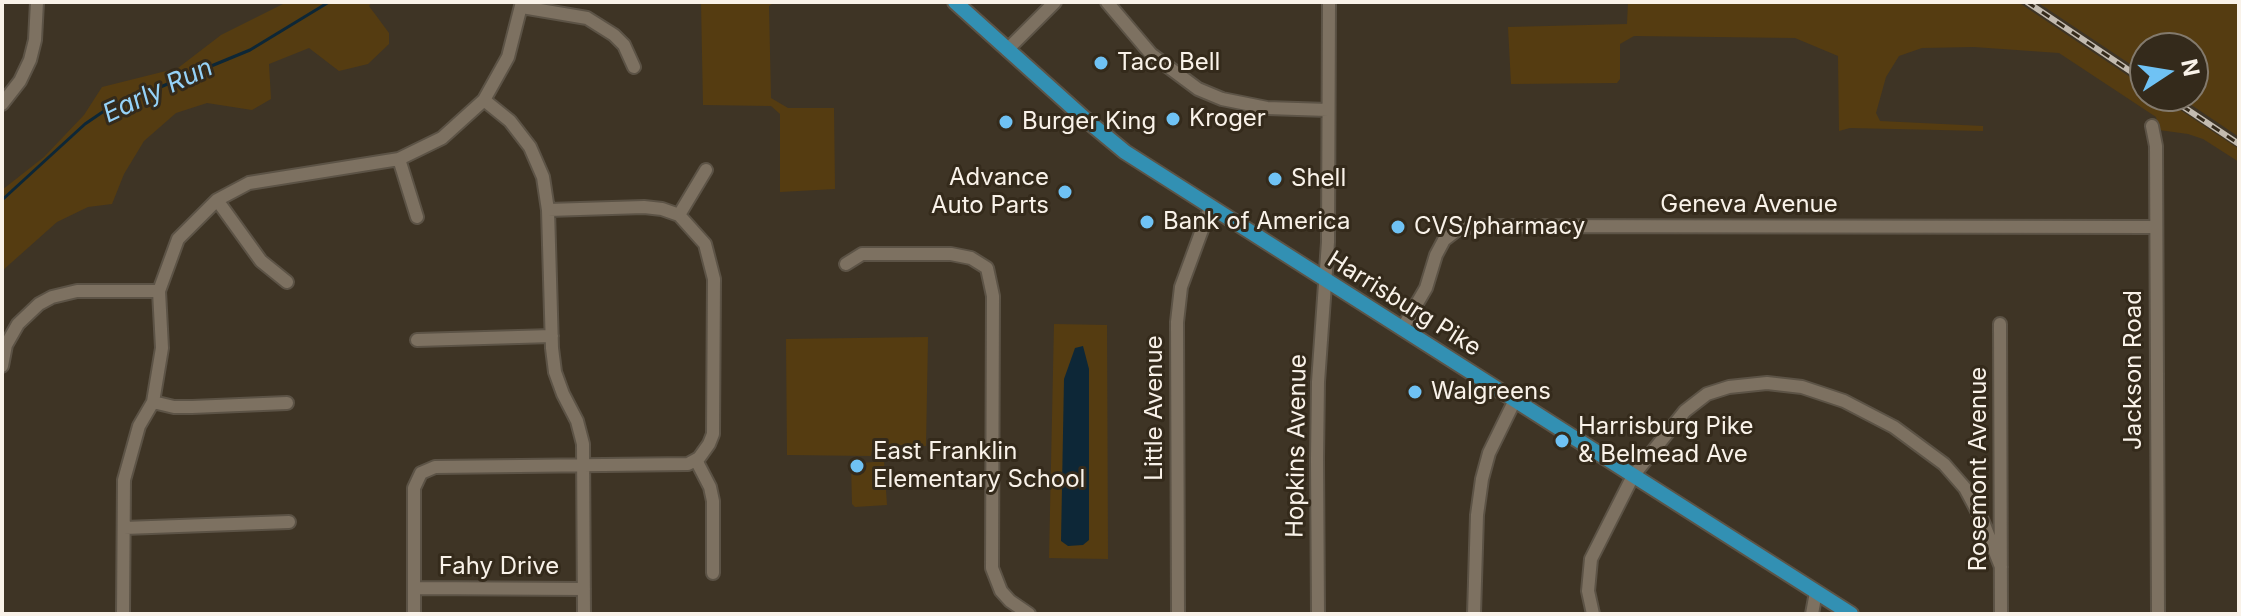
<!DOCTYPE html>
<style>
body{margin:0}
#map{position:relative;width:2241px;height:616px;overflow:hidden;background:#3e3425;font-family:Inter,sans-serif}
canvas{display:block}
.frame{position:absolute;inset:0;border:4px solid #f9f2e9;pointer-events:none}
.north{position:absolute;left:2129px;top:32px;width:80px;height:80px;box-sizing:border-box;background:#342a1b;border:2px solid #837a6d;border-radius:50%;rotate:78deg;font-size:22px;font-weight:700;line-height:32px;text-align:center;color:#f9f2e9}
.north::after{content:'';display:block;margin:auto;width:28px;height:36px;background:#6fc2f4;clip-path:polygon(50% 0,100% 100%,50% 72%,0 100%)}
</style>
<div id="map">
<canvas width="2241" height="616"></canvas>
<div class="frame"></div>
<div class="north">N</div>
</div>
<script>
const ctx = document.querySelector('canvas').getContext('2d');
ctx.lineJoin = 'round';
function paint(path, color) {
  ctx.fillStyle = color;
  ctx.fill(path, 'evenodd');
}
function toPath(rows) {
  const path = new Path2D();
  for (const r of rows) {
    path.moveTo(r[0], r[1]);
    for (let i = 2; i < r.length; i += 2) path.lineTo(r[i], r[i + 1]);
  }
  return path;
}
function strokePath(path, color, width, dash) {
  ctx.strokeStyle = color;
  ctx.lineWidth = width;
  ctx.lineCap = dash ? 'butt' : 'round';
  ctx.setLineDash(dash || []);
  ctx.stroke(path);
}
function label(font, color, halo, rows, align = 'center') {
  ctx.font = font + ' Inter,sans-serif';
  ctx.lineWidth = 6;
  ctx.setLineDash([]);
  ctx.textBaseline = 'middle';
  ctx.strokeStyle = halo;
  ctx.fillStyle = color;
  for (const [text, x, y, turn = 0] of rows) {
    ctx.save();
    ctx.translate(x, y);
    ctx.rotate((+turn || 0) * Math.PI / 180);
    ctx.textAlign = isNaN(turn) ? turn : align;
    if (halo) ctx.strokeText(text, 0, 0);
    ctx.fillText(text, 0, 0);
    ctx.restore();
  }
}
paint(toPath([
 [287,2,372,2,369,6,389,33,389,44,368,64,339,71,309,48,269,64,271,99,252,110,207,103,176,113,144,141,124,174,112,204,88,207,57,222,2,271,2,190,44,157,84,115,102,87,178,68,221,35],
 [701,2,775,2,769,6,771,98,788,108,834,108,835,189,780,192,780,114,771,106,703,105],
 [1628,2,2018,2,2145,87,2145,96,2159,96,2239,149,2239,162,2203,139,2188,134,2159,130,2156,117,2059,53,1974,47,1922,48,1899,56,1886,77,1876,113,1880,121,1983,126,1983,131,1850,128,1839,131,1838,56,1795,38,1634,36,1620,44,1620,79,1617,83,1511,84,1508,27,1627,24],
 [2037,2,2239,2,2239,137,2178,96,2193,96,2193,48,2145,48,2145,74],
 [1054,324,1107,325,1108,559,1049,558],
 [928,337,926,446,873,444,871,456,787,455,786,339],
 [884,461,887,505,855,507,852,504,851,464]
]), '#553c11');
paint(toPath([
 [1083,346,1089,369,1089,540,1083,545,1068,546,1061,541,1064,379,1075,348]
]), '#0d2737');
strokePath(toPath([
 [2,200,85,124,107,109,250,50,329,2]
]), '#0d2737', 3);
const minor = toPath([
 [1107,2,1151,54,1198,89,1222,99,1267,108,1328,110],
 [522,7,587,18,614,35,624,45,634,67],
 [1007,50,1055,2],
 [484,100,510,121,530,147,543,177,548,210,552,348,555,372,563,394,577,421,583,444,584,614],
 [2,104,20,81,30,60,35,40,37,2],
 [2152,126,2156,146,2158,614],
 [399,159,417,217],
 [217,200,261,261,287,282],
 [679,215,706,170],
 [846,264,862,254,951,254,971,258,987,268,993,296,992,568,1001,591,1010,601,1029,614],
 [2000,324,2001,614],
 [1402,329,1426,288,1436,255,1444,240,1457,230,1472,226,2156,227],
 [417,340,552,336],
 [2,366,6,345,18,324,39,304,52,297,77,291,159,291],
 [153,402,174,407,192,407,287,403],
 [696,460,710,487,713,501,713,573],
 [421,473,435,467,688,464,699,458,709,444,713,434,714,279,705,244,679,215,662,209,644,207,548,210],
 [124,528,289,522],
 [414,588,584,589],
 [123,614,124,480,139,426,153,402,162,348,159,291,178,239,217,200,249,183,399,159,442,138,484,100,508,57,522,2],
 [414,614,414,488,421,473],
 [1178,614,1177,322,1181,287,1210,208],
 [1318,614,1317,459,1318,382,1328,242,1329,2],
 [1474,614,1477,515,1482,479,1489,453,1515,400],
 [1593,614,1588,591,1591,559,1633,476,1685,411,1707,394,1729,387,1767,383,1802,387,1844,401,1894,427,1944,464,1965,488,1983,522,2001,567],
 [1812,614,1816,592]
]);
const major = toPath([
 [955,2,1084,118,1125,152,1851,614]
]);
strokePath(minor, '#5c5346', 16);
strokePath(major, '#5c5346', 18);
strokePath(minor, '#7d7161', 12);
strokePath(major, '#3290b3', 14);
const rail = toPath([
 [2027,2,2145,81],
 [2167,96,2239,144]
]);
strokePath(rail, '#c3bbb0', 6);
strokePath(rail, '#342a1b', 3, [9]);
for (const [x, y, r, color] of [
 [1101,63,8,"#6fc2f4"],
 [1173,119,8,"#6fc2f4"],
 [1006,122,8,"#6fc2f4"],
 [1275,179,8,"#6fc2f4"],
 [1065,192,8,"#6fc2f4"],
 [1147,222,8,"#6fc2f4"],
 [1398,227,8,"#6fc2f4"],
 [1415,392,8,"#6fc2f4"],
 [1562,441,8,"#6fc2f4"],
 [857,466,8,"#6fc2f4"]
]) {
  const dot = new Path2D();
  dot.arc(x, y, r, 0, 2 * Math.PI);
  ctx.fillStyle = color;
  ctx.fill(dot);
  strokePath(dot, '#342a1b', 3);
}
label('24px', '#f9f2e9', '#342a1b', [
 ["Taco Bell",1117,63],
 ["Kroger",1189,119],
 ["Burger King",1022,122],
 ["Advance",1049,178,"right"],
 ["Auto Parts",1049,206,"right"],
 ["Shell",1291,179],
 ["Bank of America",1163,222],
 ["CVS/pharmacy",1414,227],
 ["Walgreens",1431,392],
 ["Harrisburg Pike",1578,427],
 ["& Belmead Ave",1578,455],
 ["East Franklin",873,452],
 ["Elementary School",873,480]
], 'left');
label('24px', '#f9f2e9', '#342a1b', [
 ["Geneva Avenue",1749,205],
 ["Harrisburg Pike",1404,304,32],
 ["Jackson Road",2134,370,-90],
 ["Little Avenue",1155,408,-90],
 ["Hopkins Avenue",1297,446,-89],
 ["Rosemont Avenue",1979,469,-90],
 ["Fahy Drive",499,567]
]);
label('italic 26px', '#95d2f8', '#342a1b', [
 ["Early Run",158,91,-25]
]);
</script>
